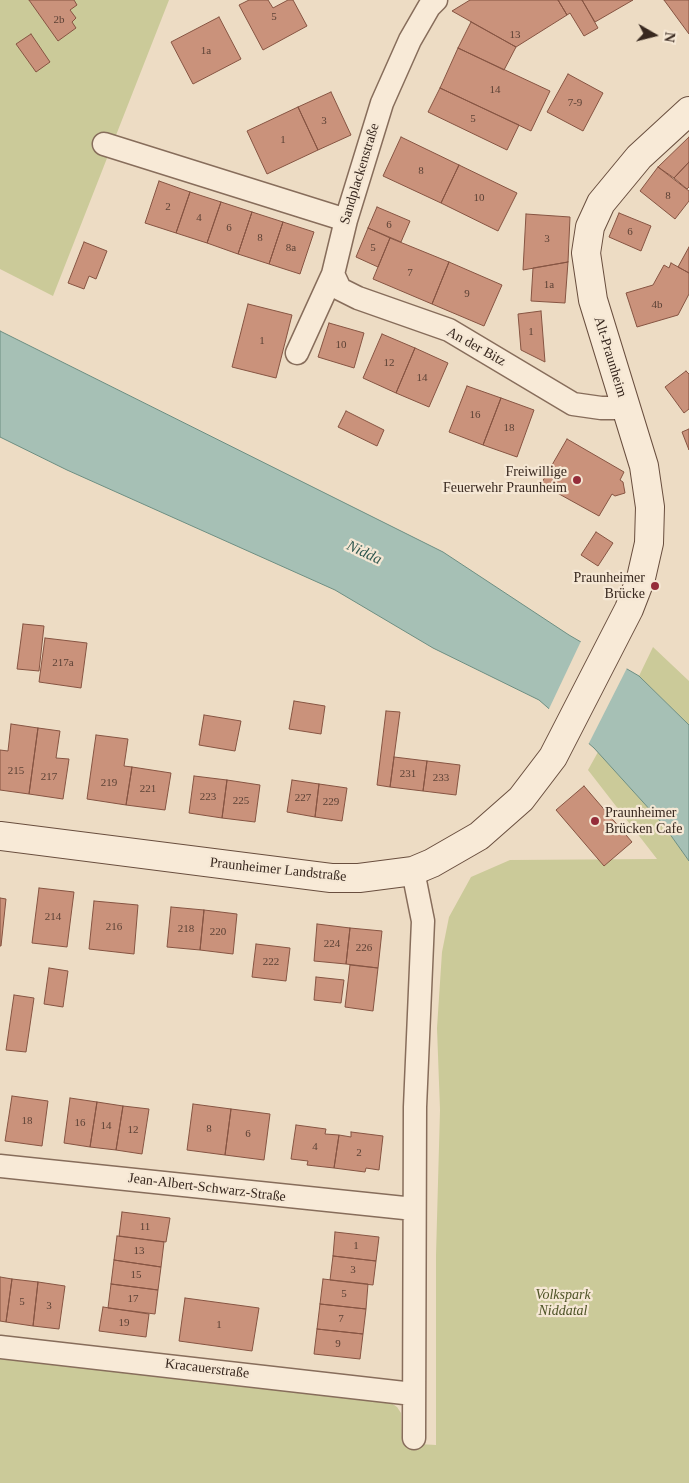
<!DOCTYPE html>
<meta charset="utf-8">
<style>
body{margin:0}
#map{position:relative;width:689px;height:1483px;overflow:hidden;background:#eddcc4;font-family:"Times New Roman",serif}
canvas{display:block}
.north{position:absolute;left:629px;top:10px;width:50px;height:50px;-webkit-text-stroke:4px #f5e7d4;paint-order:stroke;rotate:98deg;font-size:14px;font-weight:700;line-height:20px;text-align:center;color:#38281f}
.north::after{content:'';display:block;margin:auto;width:18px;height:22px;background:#38281f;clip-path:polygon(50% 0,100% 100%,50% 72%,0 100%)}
</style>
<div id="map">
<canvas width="689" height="1483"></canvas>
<div class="north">N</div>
</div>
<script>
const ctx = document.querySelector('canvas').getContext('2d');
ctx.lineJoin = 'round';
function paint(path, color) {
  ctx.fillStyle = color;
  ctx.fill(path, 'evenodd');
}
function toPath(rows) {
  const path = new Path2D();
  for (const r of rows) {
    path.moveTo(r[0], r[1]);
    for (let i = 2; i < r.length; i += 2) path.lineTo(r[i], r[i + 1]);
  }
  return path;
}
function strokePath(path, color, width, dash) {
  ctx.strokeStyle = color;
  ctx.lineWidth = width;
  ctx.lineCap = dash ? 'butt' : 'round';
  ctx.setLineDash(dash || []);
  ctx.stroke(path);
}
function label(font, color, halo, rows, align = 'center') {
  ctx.font = font + ' "Times New Roman",serif';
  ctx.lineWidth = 4.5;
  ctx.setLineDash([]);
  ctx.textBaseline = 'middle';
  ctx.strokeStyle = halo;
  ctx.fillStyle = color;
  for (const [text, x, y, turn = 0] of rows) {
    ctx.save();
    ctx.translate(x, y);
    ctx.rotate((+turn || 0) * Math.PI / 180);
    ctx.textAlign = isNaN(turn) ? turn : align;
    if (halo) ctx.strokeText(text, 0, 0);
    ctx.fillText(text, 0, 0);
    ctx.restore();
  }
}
paint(toPath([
 [0,0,169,0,53,296,0,269],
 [653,647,689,681,689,725,639,676],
 [598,752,662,823,689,861,689,1483,0,1483,0,1354,388,1401,397,1407,401,1413,402,1443,436,1445,436,1255,440,1110,437,1028,442,952,449,917,471,877,510,860,657,859,588,770]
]), '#cbca99');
const water = toPath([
 [0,331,443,552,569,635,639,676,689,725,689,861,662,823,594,748,539,700,433,648,335,590,67,470,0,437,0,331]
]);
paint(water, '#a6c0b5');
strokePath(water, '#6d8e82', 1);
paint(toPath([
 [582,639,628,666,588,745,548,711]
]), '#eddcc4');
const building = toPath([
 [29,0,74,0,77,5,70,10,76,18,72,22,76,28,58,41,29,0],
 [249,0,268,0,273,8,288,0,293,0,307,26,263,50,239,5,249,0],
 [470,0,558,0,567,15,516,47,452,11,470,0],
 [558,0,582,0,598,28,584,36,570,13,567,15,558,0],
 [582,0,633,0,595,22,582,0],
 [664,0,689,0,689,34,664,0],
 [219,17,241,59,193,84,171,42,219,17],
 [471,22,516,47,504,70,458,48,471,22],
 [31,34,50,62,36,72,16,44,31,34],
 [458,48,550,91,531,131,440,88,458,48],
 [568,74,603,93,583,131,547,112,568,74],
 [440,88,519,125,507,150,428,112,440,88],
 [331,92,351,135,318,150,298,107,331,92],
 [298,107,318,150,267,174,247,131,298,107],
 [401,137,459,165,441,203,383,176,401,137],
 [689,137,689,162,674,178,658,167,689,137],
 [689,162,689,187,687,189,674,178,689,162],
 [459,165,517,193,498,231,441,203,459,165],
 [658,167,689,191,689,201,675,219,640,191,658,167],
 [159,181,190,192,176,233,145,223,159,181],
 [190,192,221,202,207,243,176,233,190,192],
 [221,202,252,212,238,254,207,243,221,202],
 [377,207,410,221,401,242,368,228,377,207],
 [252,212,283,222,269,264,238,254,252,212],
 [619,213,651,226,641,251,609,237,619,213],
 [526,214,570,217,568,262,523,270,526,214],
 [283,222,314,232,300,274,269,264,283,222],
 [368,228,390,238,378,267,356,257,368,228],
 [390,238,449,262,432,304,373,279,390,238],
 [84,242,107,251,96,279,89,276,84,289,68,283,84,242],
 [689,247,689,273,678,267,689,247],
 [449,262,502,285,484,326,432,304,449,262],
 [568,262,565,303,531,301,533,268,568,262],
 [671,263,689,273,689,294,678,315,637,327,626,293,653,285,664,265,669,268,671,263],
 [248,304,292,315,276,378,232,367,248,304],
 [541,311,545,362,521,350,518,314,541,311],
 [329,323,364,333,354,368,318,357,329,323],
 [382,334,415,348,396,393,363,378,382,334],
 [415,348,448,363,429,407,396,393,415,348],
 [686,371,689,374,689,409,684,413,665,387,686,371],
 [467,386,501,398,483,445,449,432,467,386],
 [501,398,534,410,517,457,483,445,501,398],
 [346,411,384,430,377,446,338,427,346,411],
 [689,429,689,450,682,432,689,429],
 [567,439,624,472,620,480,623,482,625,493,615,496,612,494,599,516,541,484,567,439],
 [596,532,613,543,598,566,581,555,596,532],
 [23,624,44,626,39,671,17,669,23,624],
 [45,638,87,643,81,688,39,682,45,638],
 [294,701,325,706,321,734,289,729,294,701],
 [386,711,400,712,390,787,377,785,386,711],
 [204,715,241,721,235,751,199,745,204,715],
 [11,724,38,728,29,794,0,790,0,750,8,751,11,724],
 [38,728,60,731,56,758,69,759,63,799,29,794,38,728],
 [96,735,128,739,124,766,132,767,126,805,87,799,96,735],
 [394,757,427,761,423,791,390,787,394,757],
 [427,761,460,765,456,795,423,791,427,761],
 [132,767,171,773,165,810,126,805,132,767],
 [194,776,227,780,222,818,189,813,194,776],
 [227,780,260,785,255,822,222,818,227,780],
 [292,780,319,784,315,817,287,812,292,780],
 [319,784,347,788,342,821,315,817,319,784],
 [584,786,632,842,604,866,556,810,584,786],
 [39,888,74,892,67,947,32,943,39,888],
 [0,898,6,899,1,946,0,946,0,898],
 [94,901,138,905,134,954,89,949,94,901],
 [171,907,204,910,200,950,167,947,171,907],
 [204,910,237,914,233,954,200,950,204,910],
 [317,924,350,928,346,964,314,961,317,924],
 [350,928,382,931,378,968,346,964,350,928],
 [256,944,290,948,286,981,252,977,256,944],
 [350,965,378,968,373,1011,345,1007,350,965],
 [49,968,68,971,63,1007,44,1004,49,968],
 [316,977,344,980,341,1003,314,1000,316,977],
 [14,995,34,998,26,1052,6,1050,14,995],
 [12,1096,48,1101,42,1146,5,1141,12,1096],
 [70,1098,97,1102,90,1147,64,1143,70,1098],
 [97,1102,123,1106,116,1150,90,1147,97,1102],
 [193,1104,231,1109,225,1155,187,1150,193,1104],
 [123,1106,149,1109,142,1154,116,1150,123,1106],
 [231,1109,270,1114,264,1160,225,1155,231,1109],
 [296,1125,326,1129,325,1134,339,1135,334,1168,307,1165,308,1161,291,1159,296,1125],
 [351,1132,383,1136,379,1170,366,1168,365,1172,334,1168,339,1135,351,1137,351,1132],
 [122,1212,170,1218,166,1242,119,1236,122,1212],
 [335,1232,379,1237,376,1261,333,1256,335,1232],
 [117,1236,164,1242,161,1267,114,1260,117,1236],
 [333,1256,376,1261,373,1285,330,1280,333,1256],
 [114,1260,161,1267,158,1290,111,1284,114,1260],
 [0,1277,12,1279,6,1322,0,1321,0,1277],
 [12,1279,38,1282,33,1326,6,1322,12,1279],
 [323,1279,368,1284,366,1309,320,1304,323,1279],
 [38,1282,65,1286,59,1329,33,1326,38,1282],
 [111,1284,158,1290,155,1314,108,1308,111,1284],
 [185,1298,259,1308,252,1351,179,1341,185,1298],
 [320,1304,366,1309,363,1334,317,1329,320,1304],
 [103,1307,149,1314,146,1337,99,1331,103,1307],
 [317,1329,363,1334,360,1359,314,1354,317,1329]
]);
paint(building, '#ca927b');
strokePath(building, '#865442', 1);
const minor = toPath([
 [104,144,346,220],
 [333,274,340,289,358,298,449,330,573,404,601,408,626,408],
 [297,353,333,274,346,220,382,103,410,40,429,7,436,0],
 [413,871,423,921,415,1107,414,1438],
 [0,1166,414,1209],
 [0,1347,413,1394]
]);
const secondary = toPath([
 [0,836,331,878,359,878,413,871,432,863,479,836,521,799,553,757,629,609,641,578,649,543,650,507,644,466,593,300,586,253,590,227,601,203,639,157,689,111]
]);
strokePath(minor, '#876d5b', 25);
strokePath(secondary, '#694e3e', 30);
strokePath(minor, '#f8ead7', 22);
strokePath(secondary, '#f8ead7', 28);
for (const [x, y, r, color] of [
 [577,480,5,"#952d3a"],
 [655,586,5,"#952d3a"],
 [595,821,5,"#952d3a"]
]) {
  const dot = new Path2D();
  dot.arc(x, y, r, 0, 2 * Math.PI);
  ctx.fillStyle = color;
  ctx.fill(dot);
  strokePath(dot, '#f5e7d4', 2);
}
label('11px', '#5c4236', null, [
 ["5",274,17],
 ["2b",59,20],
 ["13",515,35],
 ["1a",206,51],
 ["14",495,90],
 ["7-9",575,103],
 ["5",473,119],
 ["3",324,121],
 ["1",283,140],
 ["8",421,171],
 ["8",668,196],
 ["10",479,198],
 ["2",168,207],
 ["4",199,218],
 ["6",389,225],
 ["6",229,228],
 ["6",630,232],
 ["8",260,238],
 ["3",547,239],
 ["8a",291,248],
 ["5",373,248],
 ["7",410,273],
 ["1a",549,285],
 ["9",467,294],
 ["4b",657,305],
 ["1",531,332],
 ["1",262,341],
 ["10",341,345],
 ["12",389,363],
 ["14",422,378],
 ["16",475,415],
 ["18",509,428],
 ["217a",63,663],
 ["215",16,771],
 ["231",408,774],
 ["217",49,777],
 ["233",441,778],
 ["219",109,783],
 ["221",148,789],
 ["223",208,797],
 ["227",303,798],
 ["225",241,801],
 ["229",331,802],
 ["214",53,917],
 ["216",114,927],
 ["218",186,929],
 ["220",218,932],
 ["224",332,944],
 ["226",364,948],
 ["222",271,962],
 ["18",27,1121],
 ["16",80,1123],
 ["14",106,1126],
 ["8",209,1129],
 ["12",133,1130],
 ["6",248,1134],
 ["4",315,1147],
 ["2",359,1153],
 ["11",145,1227],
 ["1",356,1246],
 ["13",139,1251],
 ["3",353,1270],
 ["15",136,1275],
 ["5",344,1294],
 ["17",133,1299],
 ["5",22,1302],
 ["3",49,1306],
 ["7",341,1319],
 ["19",124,1323],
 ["1",219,1325],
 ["9",338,1344]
]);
label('14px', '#38281f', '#f5e7d4', [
 ["Sandplackenstraße",360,174,-73],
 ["An der Bitz",476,347,29],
 ["Alt-Praunheim",610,357,73],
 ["Praunheimer Landstraße",278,870,6],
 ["Jean-Albert-Schwarz-Straße",207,1188,7],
 ["Kracauerstraße",207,1369,7]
]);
label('14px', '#38281f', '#f5e7d4', [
 ["Freiwillige",567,472],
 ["Feuerwehr Praunheim",567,488],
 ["Praunheimer",645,578],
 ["Brücke",645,594],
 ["Praunheimer",605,813,"left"],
 ["Brücken Cafe",605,829,"left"]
], 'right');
label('italic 14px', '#4e5326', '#f5e7d4', [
 ["Volkspark",563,1295],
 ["Niddatal",563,1311]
]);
label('italic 15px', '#2e574f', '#f5e7d4', [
 ["Nidda",364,553,25]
]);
</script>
